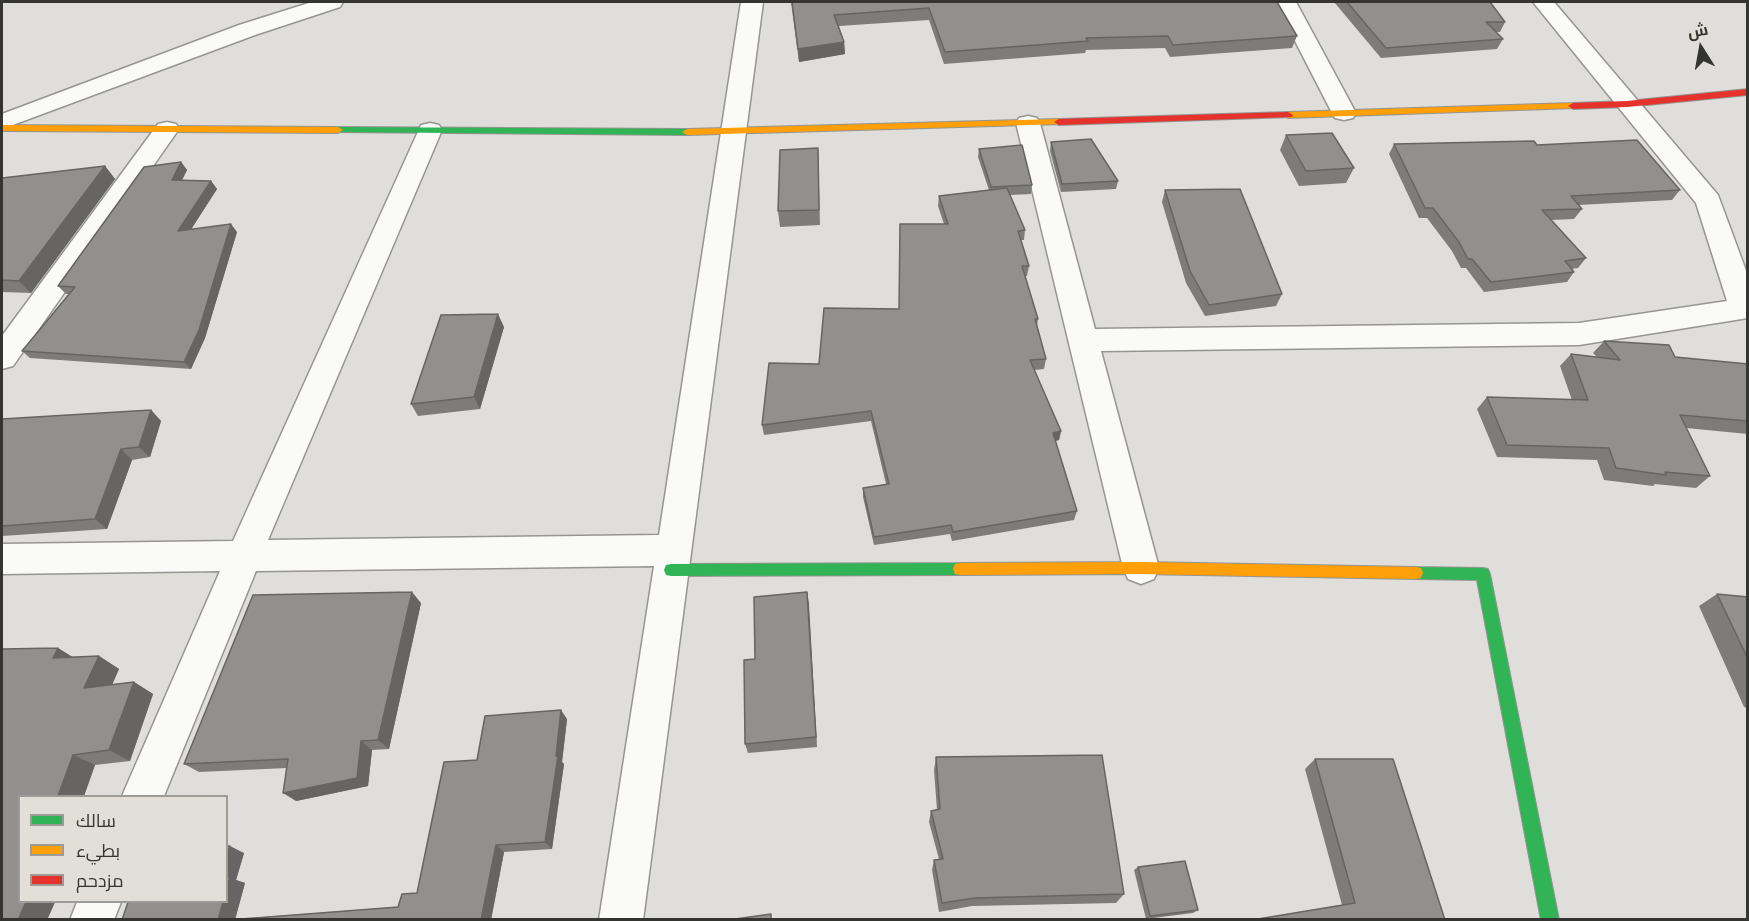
<!DOCTYPE html>
<meta charset="utf-8">
<style>
body{margin:0}
#map{position:relative;width:1749px;height:921px;overflow:hidden;background:#dfdeda;font-family:"Open Sans",Cairo,sans-serif}
canvas{display:block}
.frame{position:absolute;inset:0;border:3px solid #343431;pointer-events:none}
.legend{position:absolute;left:18px;top:795px;width:210px;height:108px;box-sizing:border-box;background:#e1dfd8;border:2px solid #9c9b95;margin:0;padding:8px 10px;list-style:none;font-size:18px;color:#343431}
.legend li{display:flex;align-items:center;gap:12px;height:30px}
.legend b{width:30px;border:2px solid #9c9b95}
.north{position:absolute;left:1671px;top:18px;width:60px;height:60px;-webkit-text-stroke:4px #e1dfd8;paint-order:stroke;rotate:349deg;font-size:16px;font-weight:700;line-height:24px;text-align:center;color:#343431}
.north::after{content:'';display:block;margin:auto;width:21px;height:27px;background:#343431;clip-path:polygon(50% 0,100% 100%,50% 72%,0 100%)}
</style>
<div id="map">
<canvas width="1749" height="921"></canvas>
<div class="frame"></div>
<ul class="legend">
<li><b style="height:8px;background:#30b455"></b>سالك</li>
<li><b style="height:8px;background:#ff9f0a"></b>بطيء</li>
<li><b style="height:8px;background:#e5322d"></b>مزدحم</li>
</ul>
<div class="north">ش</div>
</div>
<script>
const ctx = document.querySelector('canvas').getContext('2d');
ctx.lineJoin = 'round';
function toPath(rows) {
  const path = new Path2D();
  for (const r of rows) {
    path.moveTo(r[0], r[1]);
    for (let i = 2; i < r.length; i += 2) path.lineTo(r[i], r[i + 1]);
  }
  return path;
}
function strokePath(path, color, width, dash) {
  ctx.strokeStyle = color;
  ctx.lineWidth = width;
  ctx.lineCap = dash ? 'butt' : 'round';
  ctx.setLineDash(dash || []);
  ctx.stroke(path);
}
function paint(path, color) {
  ctx.fillStyle = color;
  ctx.fill(path, 'evenodd');
}
const street = toPath([
 [312,2,343,2,340,7,255,35,2,129,2,114,239,25,312,2],
 [741,2,763,2,643,920,599,920,654,566,256,571,164,796,122,796,220,571,2,574,2,544,233,541,421,125,430,123,439,125,442,130,268,540,659,535,741,2],
 [1275,2,1296,2,1356,113,1353,118,1344,120,1335,118,1332,113,1275,2],
 [1533,2,1554,2,1718,195,1748,276,1748,318,1579,345,1101,351,1159,568,1154,579,1141,584,1128,579,1123,568,1016,123,1019,118,1028,116,1037,118,1040,123,1095,329,1579,323,1727,301,1696,203,1533,2],
 [167,122,176,124,179,129,13,366,2,369,2,336,158,124,167,122],
 [77,902,121,902,114,920,70,920,77,902]
]);
const fast = toPath([
 [338,127,687,129,692,132,687,135,334,132,333,130,338,127],
 [960,563,965,564,967,569,965,574,960,575,671,576,666,575,664,570,666,565,671,564,960,563],
 [1416,567,1483,568,1488,569,1490,574,1559,920,1541,920,1477,580,1416,579,1411,578,1409,573,1411,568,1416,567]
]);
const slow = toPath([
 [1573,103,1576,104,1576,108,1288,118,1283,115,1288,112,1573,103],
 [1059,119,1064,122,1063,124,687,135,682,132,687,129,1059,119],
 [2,125,338,127,343,130,338,133,2,131,2,125],
 [1141,562,1416,567,1421,568,1423,573,1421,578,1416,579,1141,574,960,575,955,574,953,569,955,564,960,563,1141,562]
]);
const jam = toPath([
 [1748,89,1748,95,1627,107,1573,109,1568,106,1573,103,1627,101,1748,89],
 [1288,112,1293,115,1292,117,1059,125,1054,122,1059,119,1288,112]
]);
strokePath(street, '#959592', 3);
strokePath(fast, '#959592', 2);
strokePath(slow, '#959592', 2);
strokePath(jam, '#959592', 2);
paint(street, '#fafaf9');
paint(fast, '#30b455');
paint(slow, '#ff9f0a');
paint(jam, '#e5322d');
paint(toPath([
 [791,2,1277,2,1297,36,1292,48,1170,57,1165,48,1086,50,1085,53,944,64,929,20,839,26,844,42,845,54,799,62],
 [1334,2,1490,2,1505,22,1500,32,1496,32,1503,39,1497,49,1381,58],
 [1286,135,1354,168,1346,183,1299,186,1280,150],
 [1051,142,1118,181,1116,189,1061,192,1050,151],
 [1394,144,1537,145,1680,190,1672,200,1578,205,1582,209,1574,219,1551,220,1586,258,1578,268,1572,269,1574,272,1567,282,1484,292,1466,268,1461,268,1452,251,1427,218,1419,218,1389,154],
 [818,148,820,225,780,227,778,211],
 [979,149,1032,185,1031,194,1010,195,1025,230,1024,240,1021,240,1029,266,1027,276,1025,276,1038,319,1037,326,1046,359,1044,369,1034,370,1061,431,1059,440,1055,441,1077,511,1074,520,952,541,950,534,874,545,863,497,863,488,886,484,871,421,764,435,762,425,819,364,899,309,944,224,938,206,939,196,989,190,978,157],
 [181,162,187,170,182,180,211,181,217,189,191,229,237,232,205,338,191,369,30,358,22,351,69,294,66,294,58,286],
 [105,166,115,179,31,293,2,292,2,178],
 [1165,190,1282,294,1276,306,1205,316,1186,283,1162,202],
 [504,327,480,409,418,416,411,404],
 [1604,341,1675,357,1748,364,1748,434,1686,428,1710,476,1696,488,1655,484,1653,486,1604,480,1597,460,1497,457,1477,409,1487,397,1572,400,1560,366,1571,354,1597,357,1593,353],
 [151,410,161,421,150,457,132,460,107,529,2,536,2,419],
 [807,592,817,747,748,753,745,744,755,659],
 [1717,594,1748,597,1748,708,1744,707,1699,606],
 [421,603,389,749,372,750,368,786,296,801,287,768,199,772,184,764],
 [58,648,72,657,99,656,119,669,112,685,134,682,153,694,130,761,95,765,84,796,20,796,20,902,55,902,47,920,2,920,2,649],
 [567,719,562,762,564,764,552,849,504,852,491,920,122,920,244,853,236,880,245,883,235,919,398,907,417,893,477,760],
 [936,757,1124,894,1116,903,972,906,939,912,932,870,934,860,939,859,929,822,931,811,937,810,934,770],
 [1315,759,1445,920,1251,920,1342,905,1305,769],
 [1138,867,1198,910,1193,913,1146,919,1134,870]
]), '#7d7c7a');
paint(toPath([
 [844,42,845,54,799,62,798,49],
 [181,162,187,170,178,188,172,180],
 [105,166,115,179,31,293,19,281],
 [211,181,217,189,185,239,178,231],
 [231,224,237,232,205,338,191,369,184,362],
 [498,314,504,327,480,409,474,397],
 [151,410,161,421,150,457,139,447],
 [1061,431,1059,440,1050,442,1053,433],
 [121,449,132,460,107,529,95,519],
 [412,592,421,603,389,749,378,740],
 [807,592,809,604,817,747,816,737],
 [58,648,79,661,53,658],
 [99,656,119,669,105,700,84,688],
 [134,682,153,694,130,761,109,750],
 [561,710,567,719,562,762,564,764,552,849,545,842],
 [361,741,372,750,368,786,296,801,283,793],
 [73,755,95,765,84,796,58,796],
 [496,845,504,852,491,920,481,920],
 [230,846,244,853,236,880,245,883,235,920,218,920,223,902,226,902,226,857],
 [26,902,55,902,47,920,18,920]
]), '#666563');
const building = toPath([
 [792,2,1277,2,1297,36,1173,45,1168,36,1086,38,1088,41,945,52,929,8,834,15,844,42,798,49,792,2],
 [1347,2,1490,2,1505,22,1486,22,1503,39,1386,48,1347,2],
 [1332,133,1354,168,1306,171,1286,135,1332,133],
 [1091,139,1118,181,1062,184,1051,142,1091,139],
 [1637,140,1680,190,1571,196,1582,209,1542,210,1586,258,1565,261,1574,272,1491,282,1472,259,1468,259,1459,242,1433,208,1425,208,1394,144,1534,141,1537,145,1637,140],
 [1022,145,1032,185,991,187,979,149,1022,145],
 [818,148,819,210,778,211,780,150,818,148],
 [181,162,172,180,211,181,178,231,231,224,199,330,184,362,22,351,75,287,58,286,144,167,181,162],
 [105,166,19,281,2,280,2,178,105,166],
 [1007,188,1025,230,1018,231,1029,266,1022,266,1038,319,1035,319,1046,359,1030,360,1061,431,1053,433,1077,511,953,532,951,525,874,537,863,488,889,484,871,411,762,425,769,363,819,364,824,308,899,309,900,224,948,224,939,196,1007,188],
 [1240,189,1282,294,1209,305,1190,271,1165,190,1240,189],
 [498,314,474,397,411,404,441,315,498,314],
 [1604,341,1669,345,1675,357,1748,364,1748,421,1680,415,1710,476,1665,472,1666,475,1616,468,1609,448,1507,445,1487,397,1588,400,1571,354,1620,360,1604,341],
 [151,410,139,447,121,449,95,519,2,526,2,419,151,410],
 [412,592,378,740,361,741,357,778,283,793,288,759,184,764,253,595,412,592],
 [807,592,816,737,745,744,744,660,755,659,754,597,807,592],
 [1717,594,1748,597,1748,659,1717,594],
 [58,648,53,658,99,656,84,688,134,682,109,750,73,755,58,796,20,796,20,902,26,902,18,920,2,920,2,649,58,648],
 [561,710,556,756,558,756,545,842,496,845,481,920,229,920,398,907,402,894,417,893,444,762,477,760,485,716,561,710],
 [1102,755,1124,894,975,898,942,903,934,860,943,859,931,811,940,809,936,757,1102,755],
 [1315,759,1393,759,1445,920,1252,920,1355,903,1315,759],
 [226,846,230,846,226,857,226,846],
 [1185,861,1198,910,1150,916,1138,867,1185,861],
 [226,877,230,877,226,890,226,877],
 [128,902,223,902,218,920,122,920,128,902],
 [771,914,771,920,728,920,771,914]
]);
paint(building, '#91908e');
strokePath(building, '#666563', 1.5);
</script>
